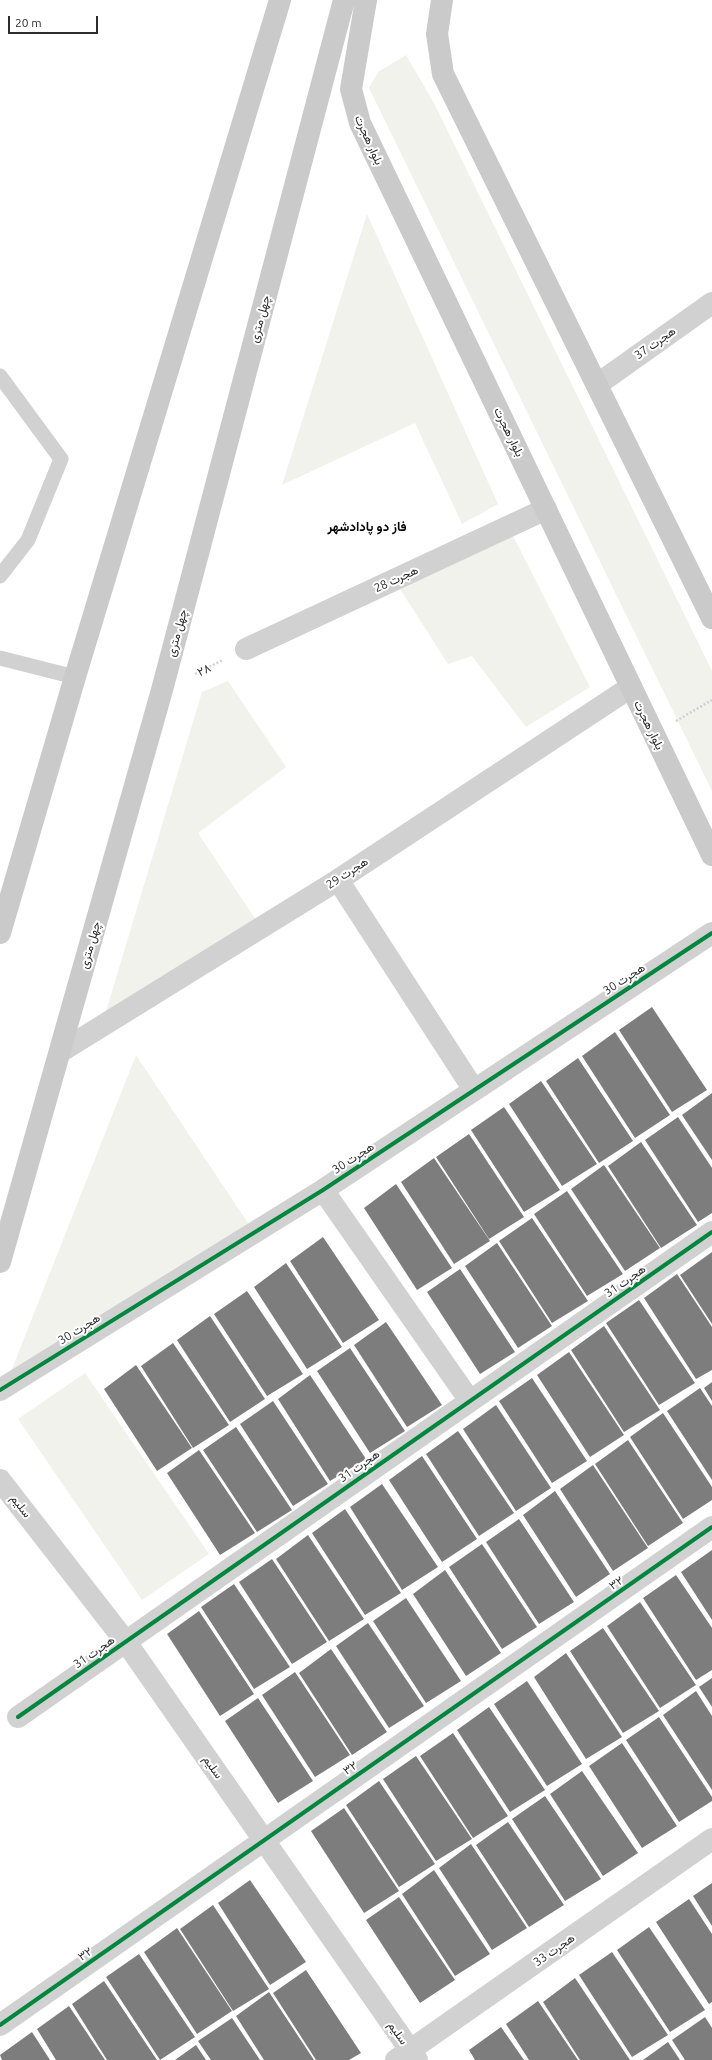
<!DOCTYPE html>
<meta charset="utf-8">
<style>
body{margin:0}
#map{position:relative;width:712px;height:2060px;overflow:hidden;background:#fff;font-family:Ubuntu,sans-serif}
canvas{display:block}
.scale{position:absolute;left:8px;top:16px;width:90px;height:18px;box-sizing:border-box;border:2px solid #2c2c2c;border-top:0;padding-left:5px;font-size:12px;line-height:14px;white-space:nowrap;color:#2c2c2c;-webkit-text-stroke:3px #fff;paint-order:stroke}
</style>
<div id="map">
<canvas width="712" height="2060"></canvas>
<div class="scale">20 m</div>
</div>
<script>
const ctx = document.querySelector('canvas').getContext('2d');
ctx.lineJoin = 'round';
function paint(path, color) {
  ctx.fillStyle = color;
  ctx.fill(path, 'evenodd');
}
function toPath(rows) {
  const path = new Path2D();
  for (const r of rows) {
    path.moveTo(r[0], r[1]);
    for (let i = 2; i < r.length; i += 2) path.lineTo(r[i], r[i + 1]);
  }
  return path;
}
function strokePath(path, color, width, dash) {
  ctx.strokeStyle = color;
  ctx.lineWidth = width;
  ctx.lineCap = dash ? 'butt' : 'round';
  ctx.setLineDash(dash || []);
  ctx.stroke(path);
}
function label(font, color, halo, rows, align = 'center') {
  ctx.font = font + ' Ubuntu,Vazirmatn,sans-serif';
  ctx.lineWidth = 4;
  ctx.setLineDash([]);
  ctx.textBaseline = 'middle';
  ctx.strokeStyle = halo;
  ctx.fillStyle = color;
  for (const [text, x, y, turn = 0] of rows) {
    ctx.save();
    ctx.translate(x, y);
    ctx.rotate((+turn || 0) * Math.PI / 180);
    ctx.textAlign = isNaN(turn) ? turn : align;
    if (halo) ctx.strokeText(text, 0, 0);
    ctx.fillText(text, 0, 0);
    ctx.restore();
  }
}
paint(toPath([
 [406,55,434,103,712,671,712,791,369,88,378,72],
 [367,214,498,504,462,524,415,423,282,485],
 [512,534,590,687,526,727,472,656,448,664,400,589],
 [228,681,286,767,198,833,260,926,98,1038,202,692],
 [136,1055,250,1226,8,1379],
 [85,1373,209,1554,142,1600,18,1419]
]), '#f0f2eb');
paint(toPath([
 [652,1007,707,1090,672,1112,619,1030],
 [615,1032,670,1115,635,1138,582,1056],
 [578,1058,633,1141,599,1163,546,1081],
 [541,1081,597,1164,562,1186,509,1104],
 [712,1093,712,1160,682,1115],
 [504,1107,560,1190,524,1212,471,1130],
 [678,1117,712,1168,712,1213,698,1222,645,1140],
 [469,1134,524,1217,489,1239,436,1157],
 [641,1142,697,1225,661,1248,608,1166],
 [434,1158,490,1241,454,1264,401,1182],
 [604,1165,660,1248,625,1271,571,1189],
 [396,1184,452,1268,417,1290,364,1208],
 [567,1191,623,1274,587,1296,534,1214],
 [532,1218,588,1301,552,1323,499,1241],
 [323,1237,379,1320,343,1343,290,1261],
 [497,1243,552,1326,518,1348,465,1266],
 [712,1252,712,1324,680,1275],
 [286,1263,342,1347,307,1369,254,1287],
 [460,1269,515,1352,480,1374,427,1292],
 [677,1274,712,1327,712,1370,696,1379,644,1298],
 [247,1291,303,1374,267,1396,214,1314],
 [639,1300,695,1383,659,1405,606,1323],
 [210,1316,265,1399,230,1422,177,1340],
 [386,1322,442,1405,407,1427,354,1345],
 [604,1326,660,1410,624,1432,571,1350],
 [173,1343,229,1425,193,1448,141,1366],
 [350,1348,405,1431,370,1453,317,1371],
 [569,1352,624,1435,590,1457,537,1375],
 [136,1365,192,1448,157,1471,104,1389],
 [310,1375,366,1459,330,1481,278,1399],
 [532,1378,587,1461,552,1483,499,1401],
 [712,1382,712,1401,704,1388],
 [700,1388,712,1406,712,1480,667,1411],
 [273,1401,328,1484,293,1506,240,1424],
 [496,1405,551,1488,516,1511,463,1429],
 [663,1413,712,1487,712,1500,683,1519,630,1437],
 [236,1427,292,1510,257,1532,203,1450],
 [458,1431,514,1513,479,1536,426,1454],
 [628,1440,683,1523,648,1546,595,1464],
 [199,1450,255,1533,220,1555,167,1473],
 [422,1456,477,1539,442,1562,389,1480],
 [593,1465,648,1548,613,1571,560,1489],
 [382,1484,438,1567,402,1590,350,1507],
 [555,1491,610,1574,576,1597,523,1515],
 [345,1509,401,1593,365,1615,312,1533],
 [519,1519,574,1602,539,1624,486,1542],
 [308,1535,364,1619,329,1641,276,1559],
 [482,1544,537,1627,502,1649,449,1567],
 [712,1550,712,1620,681,1572],
 [272,1559,327,1642,292,1664,239,1582],
 [445,1570,501,1653,466,1676,413,1594],
 [676,1575,712,1628,712,1670,696,1680,643,1598],
 [234,1584,290,1667,254,1689,201,1607],
 [406,1598,461,1681,426,1703,373,1621],
 [640,1602,696,1685,660,1708,607,1626],
 [199,1611,254,1694,220,1716,167,1634],
 [368,1623,424,1706,389,1728,336,1646],
 [603,1628,659,1711,623,1733,570,1651],
 [331,1649,387,1732,352,1755,299,1673],
 [566,1653,622,1737,586,1759,534,1677],
 [295,1672,350,1755,315,1777,262,1695],
 [712,1678,712,1707,699,1687],
 [527,1681,582,1764,547,1786,494,1704],
 [696,1691,712,1716,712,1790,663,1715],
 [258,1698,313,1781,278,1803,225,1721],
 [489,1707,545,1790,510,1812,457,1730],
 [659,1717,712,1797,712,1801,679,1822,626,1740],
 [453,1733,508,1816,473,1838,420,1756],
 [622,1743,677,1826,642,1848,589,1766],
 [416,1756,472,1839,436,1861,383,1779],
 [582,1771,638,1853,603,1876,550,1794],
 [379,1781,435,1864,399,1887,346,1805],
 [545,1796,601,1879,565,1901,512,1819],
 [344,1808,399,1891,364,1913,311,1831],
 [508,1822,564,1905,529,1927,476,1845],
 [471,1844,527,1928,492,1950,439,1868],
 [434,1870,490,1954,455,1976,402,1894],
 [250,1880,306,1962,270,1985,218,1903],
 [712,1883,712,1926,693,1896],
 [399,1897,455,1980,420,2003,366,1920],
 [689,1899,712,1934,712,2002,709,2004,656,1922],
 [213,1905,269,1989,233,2011,180,1929],
 [649,1927,705,2010,670,2032,617,1950],
 [177,1928,232,2011,197,2034,144,1952],
 [612,1952,668,2035,632,2057,579,1975],
 [139,1954,195,2037,160,2060,106,1977],
 [306,1970,361,2053,349,2060,316,2060,273,1993],
 [575,1978,630,2060,580,2060,543,2002],
 [104,1981,157,2060,107,2060,72,2004],
 [269,1992,314,2060,264,2060,236,2016],
 [538,2001,578,2060,529,2060,506,2024],
 [69,2006,105,2060,56,2060,37,2029],
 [705,2017,712,2028,712,2060,685,2060,672,2040],
 [232,2018,260,2060,211,2060,198,2041],
 [501,2027,524,2060,475,2060,469,2050],
 [32,2032,50,2060,2,2060,0,2055],
 [668,2042,680,2060,643,2060],
 [196,2045,206,2060,175,2060]
]), '#7d7d7d');
strokePath(toPath([
 [195,674,223,660],
 [676,721,712,700]
]), '#d1d1d1', 2.5, [2, 2]);
strokePath(toPath([
 [0,376,61,459,28,540,0,576],
 [0,658,75,677]
]), '#d1d1d1', 15);
strokePath(toPath([
 [598,384,712,303],
 [246,649,546,509],
 [338,880,474,1090],
 [60,1052,338,880,631,687],
 [323,1190,470,1401],
 [0,1390,323,1190,712,933],
 [0,1480,126,1642,417,2060],
 [18,1717,712,1232],
 [0,2025,712,1527],
 [396,2060,712,1839]
]), '#d1d1d1', 22);
strokePath(toPath([
 [366,0,351,89,360,123,712,855],
 [442,0,437,34,443,74,712,618],
 [0,933,75,677,280,0],
 [0,1262,162,690,344,0]
]), '#cacaca', 22);
strokePath(toPath([
 [0,1390,323,1190,712,933],
 [18,1717,712,1232],
 [0,2025,712,1527]
]), '#00873e', 4);
label('12px', '#2c2c2c', '#fff', [
 ["بلوار هجرت",369,140,66],
 ["چهل متری",260,319,-75],
 ["هجرت 37",655,343,-35],
 ["بلوار هجرت",509,432,64],
 ["هجرت 28",396,579,-25],
 ["چهل متری",177,633,-75],
 ["۲۸",204,670,-26],
 ["بلوار هجرت",649,725,64],
 ["هجرت 29",347,873,-33],
 ["چهل متری",90,945,-74],
 ["هجرت 30",624,979,-33],
 ["هجرت 30",353,1158,-33],
 ["هجرت 31",625,1281,-35],
 ["هجرت 30",79,1329,-32],
 ["هجرت 31",359,1466,-35],
 ["سلیم",21,1506,52],
 ["۳۲",616,1583,-35],
 ["هجرت 31",94,1652,-35],
 ["سلیم",213,1767,55],
 ["۳۲",350,1768,-35],
 ["هجرت 33",554,1950,-35],
 ["۳۲",85,1954,-35],
 ["سلیم",398,2033,55]
]);
label('bold 13px', '#000', '#fff', [
 ["فاز دو پادادشهر",367,527]
]);
</script>
